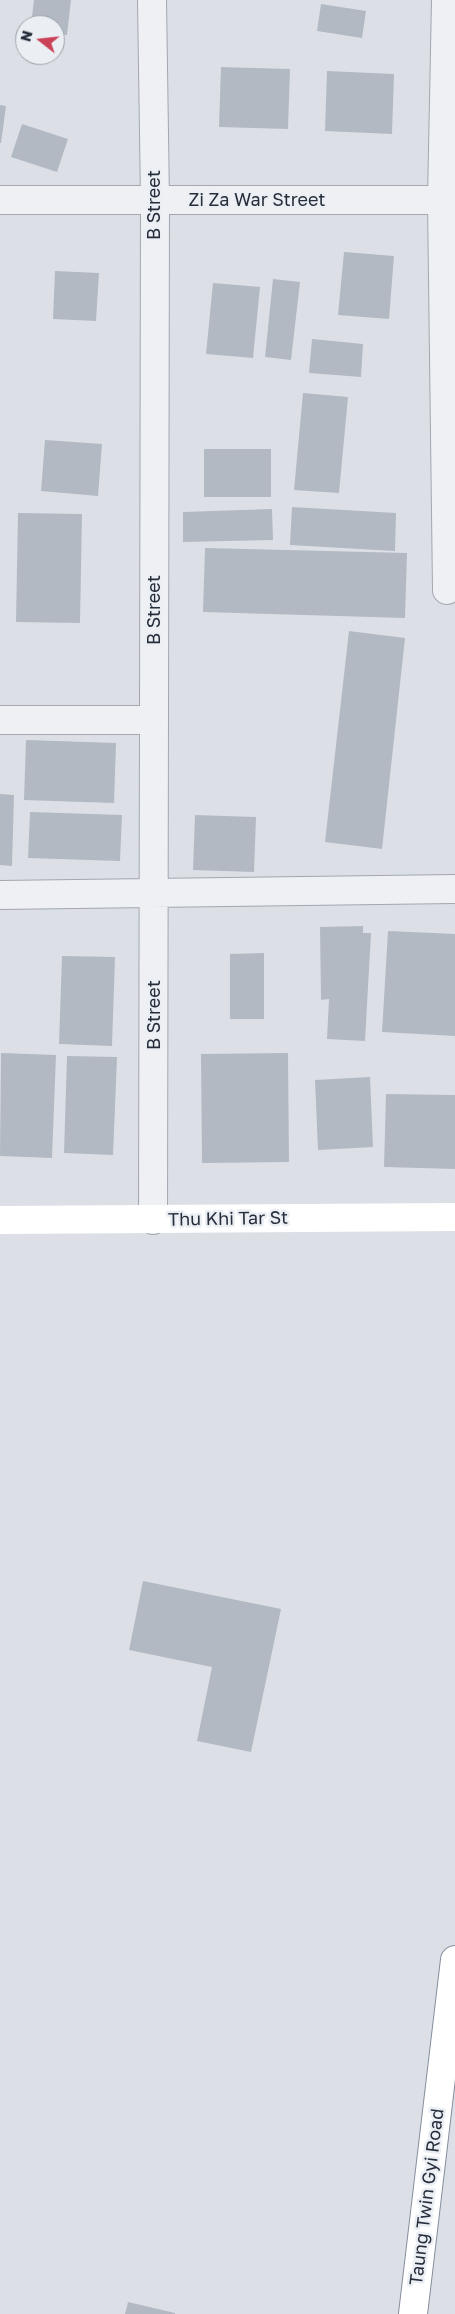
<!DOCTYPE html>
<style>
body{margin:0}
#map{position:relative;width:455px;height:2314px;overflow:hidden;background:#dce0e6;font-family:"Golos Text",sans-serif}
canvas{display:block}
.north{position:absolute;left:15px;top:15px;width:50px;height:50px;box-sizing:border-box;background:#ebeff4;border:1px solid #9ca2aa;border-radius:50%;rotate:286deg;font-size:14px;font-weight:700;line-height:20px;text-align:center;color:#262e3c}
.north::after{content:'';display:block;margin:auto;width:18px;height:22px;background:#cb4156;clip-path:polygon(50% 0,100% 100%,50% 72%,0 100%)}
</style>
<div id="map">
<canvas width="455" height="2314"></canvas>
<div class="north">N</div>
</div>
<script>
const ctx = document.querySelector('canvas').getContext('2d');
ctx.lineJoin = 'round';
function paint(path, color) {
  ctx.fillStyle = color;
  ctx.fill(path, 'evenodd');
}
function toPath(rows) {
  const path = new Path2D();
  for (const r of rows) {
    path.moveTo(r[0], r[1]);
    for (let i = 2; i < r.length; i += 2) path.lineTo(r[i], r[i + 1]);
  }
  return path;
}
function strokePath(path, color, width, dash) {
  ctx.strokeStyle = color;
  ctx.lineWidth = width;
  ctx.lineCap = dash ? 'butt' : 'round';
  ctx.setLineDash(dash || []);
  ctx.stroke(path);
}
function label(font, color, halo, rows, align = 'center') {
  ctx.font = font + ' "Golos Text",sans-serif';
  ctx.lineWidth = 5;
  ctx.setLineDash([]);
  ctx.textBaseline = 'middle';
  ctx.strokeStyle = halo;
  ctx.fillStyle = color;
  for (const [text, x, y, turn = 0] of rows) {
    ctx.save();
    ctx.translate(x, y);
    ctx.rotate((+turn || 0) * Math.PI / 180);
    ctx.textAlign = isNaN(turn) ? turn : align;
    if (halo) ctx.strokeText(text, 0, 0);
    ctx.fillText(text, 0, 0);
    ctx.restore();
  }
}
paint(toPath([
 [34,0,71,0,67,35,55,34,55,25,31,25],
 [321,4,366,11,362,38,317,31],
 [221,67,290,69,288,129,219,127],
 [327,71,394,74,392,134,325,131],
 [0,105,6,106,1,143,0,143],
 [22,124,68,139,57,172,11,157],
 [344,252,394,256,389,319,338,315],
 [55,271,99,273,96,321,53,319],
 [273,279,300,282,291,360,265,357],
 [213,283,260,287,253,358,206,354],
 [312,339,363,344,361,377,309,373],
 [303,393,348,397,339,493,294,490],
 [45,440,102,444,98,496,41,491],
 [204,449,271,449,271,497,204,497],
 [292,507,396,513,395,551,290,545],
 [272,509,273,540,183,542,183,512],
 [18,513,82,514,80,623,16,622],
 [205,548,407,553,405,618,203,612],
 [349,631,405,638,382,849,325,842],
 [26,740,116,743,114,803,24,800],
 [0,794,14,795,12,866,0,865],
 [30,812,122,815,120,861,28,858],
 [195,815,256,817,254,872,193,870],
 [363,926,363,933,371,933,365,1041,327,1039,329,999,321,1000,320,927],
 [388,931,455,934,455,1036,382,1032],
 [264,953,264,1019,230,1019,230,954],
 [62,956,115,957,112,1046,59,1044],
 [1,1053,56,1055,52,1158,0,1156],
 [288,1053,289,1162,202,1163,201,1054],
 [67,1056,117,1057,113,1155,64,1153],
 [370,1077,373,1147,318,1150,315,1080],
 [386,1094,455,1095,455,1169,384,1167],
 [143,1581,281,1609,251,1752,197,1741,212,1667,129,1650],
 [128,2302,175,2313,175,2314,125,2314]
]), '#b3b9c2');
const street = toPath([
 [152,0,155,200,153,1220],
 [446,0,442,200,447,590],
 [0,200,455,200],
 [0,720,154,720],
 [0,895,455,889]
]);
const highway = toPath([
 [413,2314,455,1960]
]);
strokePath(street, '#a2a7b0', 30);
strokePath(highway, '#848d9c', 30);
strokePath(street, '#eef0f4', 28);
strokePath(toPath([
 [0,1220,455,1217]
]), '#fff', 28);
strokePath(highway, '#fff', 28);
label('18px', '#262e3c', '#ebeff4', [
 ["Zi Za War Street",257,200],
 ["B Street",154,205,-90],
 ["B Street",154,610,-90],
 ["B Street",154,1015,-90],
 ["Thu Khi Tar St",228,1219,-1],
 ["Taung Twin Gyi Road",427,2197,-83]
]);
</script>
